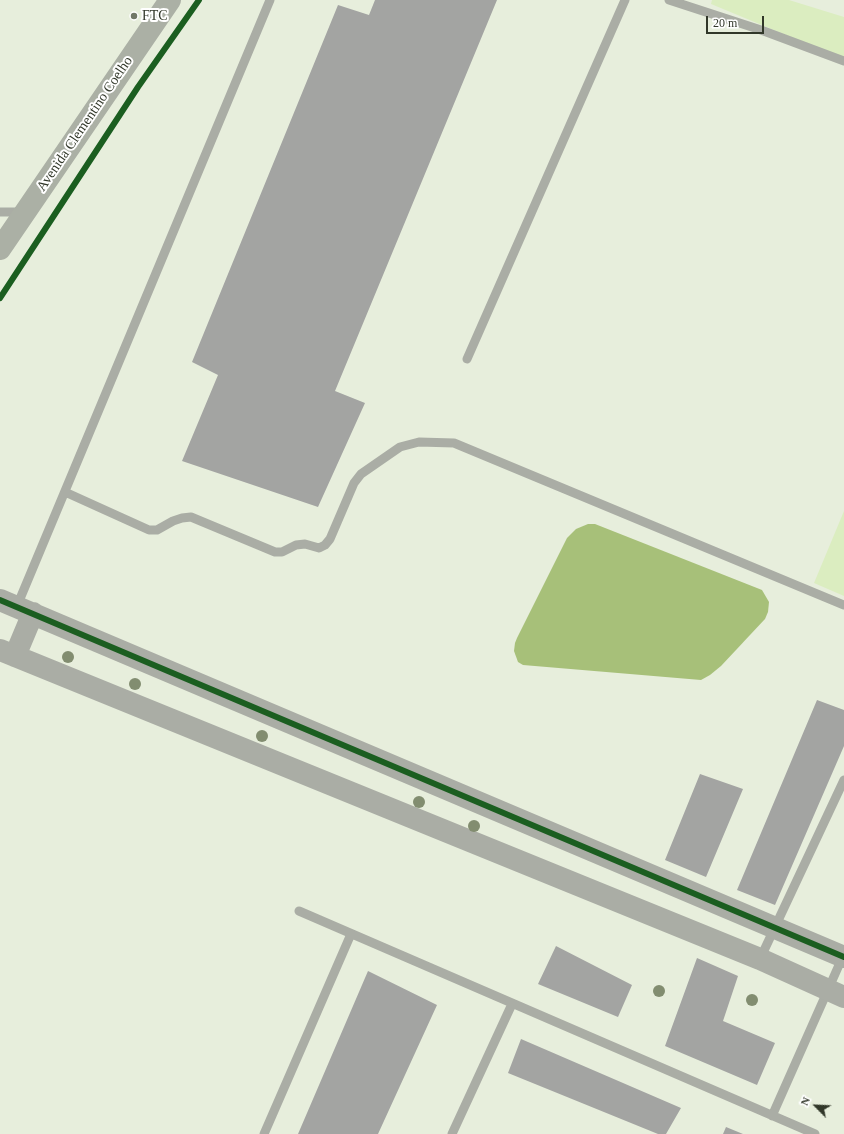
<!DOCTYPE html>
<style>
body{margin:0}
#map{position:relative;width:844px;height:1134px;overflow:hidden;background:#e7eedc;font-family:Georgia,serif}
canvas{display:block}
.north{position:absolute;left:796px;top:1086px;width:40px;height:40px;-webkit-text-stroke:3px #fff;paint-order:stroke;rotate:294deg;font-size:11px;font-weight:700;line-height:16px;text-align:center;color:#313729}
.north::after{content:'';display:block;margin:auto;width:14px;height:18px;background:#313729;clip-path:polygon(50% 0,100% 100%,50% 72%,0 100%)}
.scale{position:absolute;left:706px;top:16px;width:58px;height:18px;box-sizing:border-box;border:2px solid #313729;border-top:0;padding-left:5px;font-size:12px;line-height:14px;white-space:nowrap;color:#313729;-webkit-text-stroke:3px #fff;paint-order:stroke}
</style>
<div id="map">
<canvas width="844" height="1134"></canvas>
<div class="north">N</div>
<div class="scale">20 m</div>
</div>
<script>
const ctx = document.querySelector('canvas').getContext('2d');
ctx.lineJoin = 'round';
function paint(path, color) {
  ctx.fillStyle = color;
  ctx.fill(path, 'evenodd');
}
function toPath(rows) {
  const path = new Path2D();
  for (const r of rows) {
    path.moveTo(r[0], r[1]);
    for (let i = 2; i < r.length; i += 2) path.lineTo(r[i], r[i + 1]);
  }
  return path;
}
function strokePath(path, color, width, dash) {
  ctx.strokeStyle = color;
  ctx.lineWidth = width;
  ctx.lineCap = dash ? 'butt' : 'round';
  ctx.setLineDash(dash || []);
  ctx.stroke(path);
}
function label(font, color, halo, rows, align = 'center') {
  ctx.font = font + ' Georgia,serif';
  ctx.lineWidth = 4;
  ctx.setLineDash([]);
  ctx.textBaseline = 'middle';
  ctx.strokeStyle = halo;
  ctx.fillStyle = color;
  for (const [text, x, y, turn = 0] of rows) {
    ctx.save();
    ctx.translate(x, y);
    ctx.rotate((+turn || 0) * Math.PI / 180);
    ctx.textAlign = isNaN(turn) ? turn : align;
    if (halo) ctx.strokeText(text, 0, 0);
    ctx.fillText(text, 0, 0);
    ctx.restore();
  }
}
paint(toPath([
 [712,0,789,0,844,17,844,59,711,4],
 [844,511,844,596,814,583]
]), '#dbedc0');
paint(toPath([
 [588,524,595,524,762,590,769,602,768,612,765,619,721,666,710,675,701,680,523,665,518,662,514,651,515,643,517,638,567,538,576,529]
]), '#a7c079');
paint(toPath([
 [375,0,497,0,335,391,365,403,318,507,182,461,218,375,192,362,338,5,369,15],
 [817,700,844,710,844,746,775,905,737,890],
 [700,774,743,789,706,877,665,860],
 [556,946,632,985,618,1017,538,984],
 [697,958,738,976,723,1021,775,1043,757,1085,665,1046],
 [368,971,437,1005,378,1134,298,1134],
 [521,1039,681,1108,666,1134,658,1134,508,1073],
 [726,1127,743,1134,723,1134]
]), '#a3a4a2');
strokePath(toPath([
 [669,0,761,30,844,61],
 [0,212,23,212],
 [467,359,625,0],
 [65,492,149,530,157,530,173,521,182,518,191,517,275,552,282,552,296,545,305,544,319,548,325,545,330,539,354,483,361,474,400,447,419,442,454,443,844,605],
 [17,606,270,0],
 [299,911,815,1134],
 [760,959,844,780],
 [772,1116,843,956],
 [264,1134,351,934],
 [452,1134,512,1004]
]), '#aaada5', 9);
strokePath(toPath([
 [0,600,844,957],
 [0,650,760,959,844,997],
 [15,656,33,613]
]), '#aaada5', 22);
strokePath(toPath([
 [0,249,170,0]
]), '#abb0a5', 22);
strokePath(toPath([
 [0,298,138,87,199,0],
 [0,600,844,957]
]), '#1b5e20', 6);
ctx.fillStyle = '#828d70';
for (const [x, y] of [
 [68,657],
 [135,684],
 [262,736],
 [419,802],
 [474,826],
 [659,991],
 [752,1000]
]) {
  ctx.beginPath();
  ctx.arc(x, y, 6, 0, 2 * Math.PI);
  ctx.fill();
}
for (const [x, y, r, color] of [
 [134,16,4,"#717768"]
]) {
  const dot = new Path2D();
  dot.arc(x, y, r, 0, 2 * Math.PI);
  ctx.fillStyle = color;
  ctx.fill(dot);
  strokePath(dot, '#fff', 1.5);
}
label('14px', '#313729', '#fff', [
 ["FTC",142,16]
], 'left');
label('14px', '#313729', '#fff', [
 ["Avenida Clementino Coelho",85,124,-56]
]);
</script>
